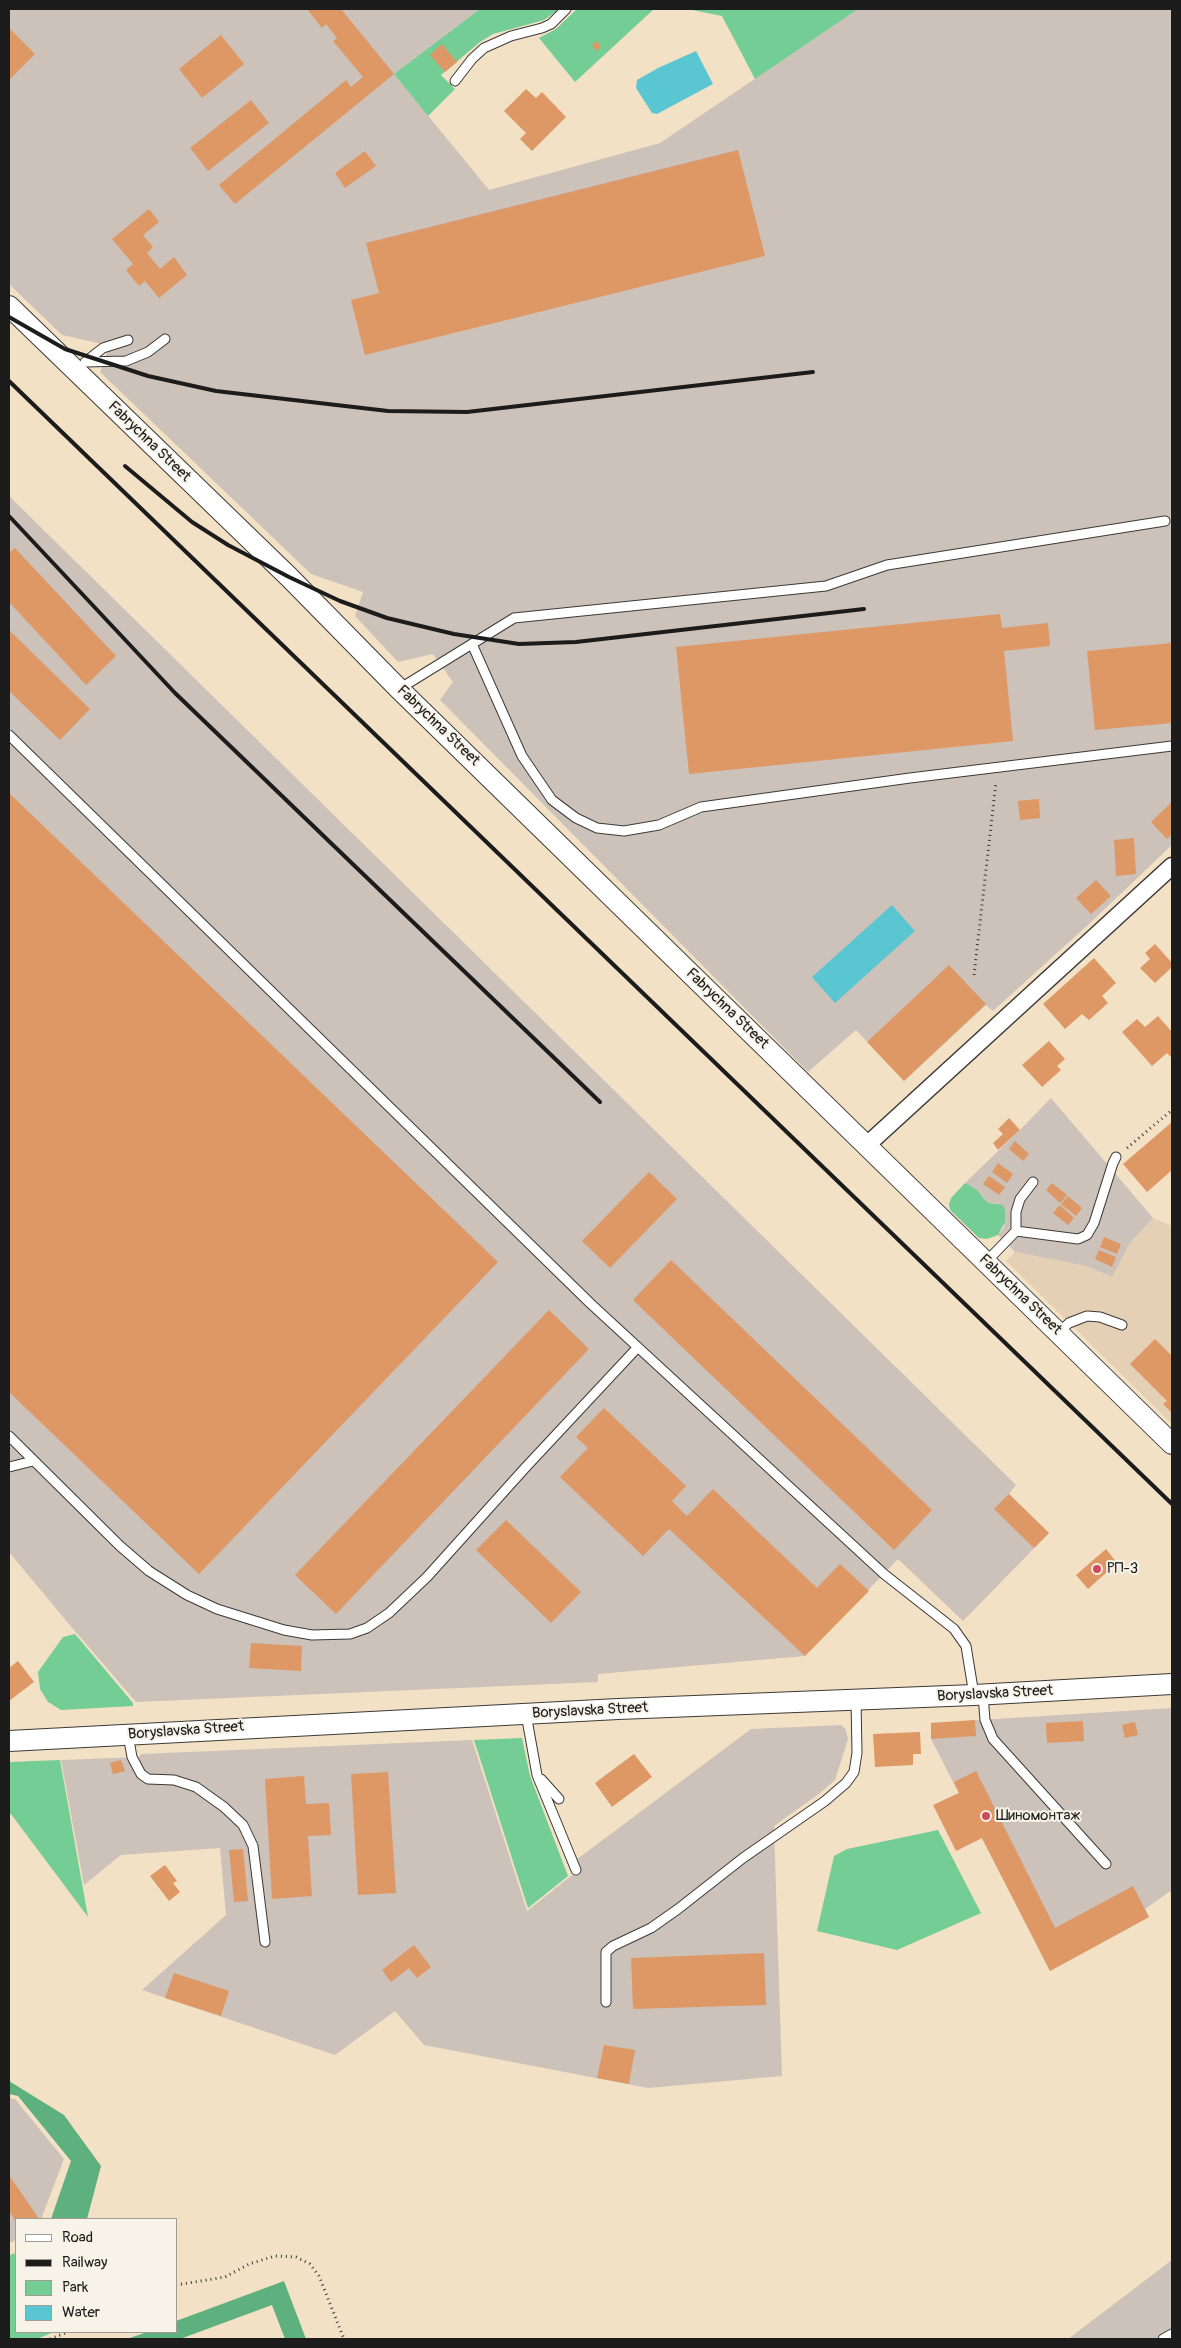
<!DOCTYPE html>
<meta charset="utf-8">
<style>
body{margin:0}
#map{position:relative;width:1181px;height:2348px;overflow:hidden;background:#f3e1c6;font-family:Pangolin,sans-serif}
canvas{display:block}
.frame{position:absolute;inset:0;border:10px solid #1c1c1c;pointer-events:none}
.legend{position:absolute;left:15px;top:2218px;width:162px;height:115px;box-sizing:border-box;background:#f7f3e8;border:1px solid #9f9d96;margin:0;padding:6px 9px;list-style:none;font-size:15px;color:#1c1c1c}
.legend li{display:flex;align-items:center;gap:10px;height:25px}
.legend b{width:25px;border:1px solid #9f9d96}
</style>
<div id="map">
<canvas width="1181" height="2348"></canvas>
<div class="frame"></div>
<ul class="legend">
<li><b style="height:6px;background:#fff"></b>Road</li>
<li><b style="height:6px;background:#1c1c1c"></b>Railway</li>
<li><b style="height:14px;background:#73cd94"></b>Park</li>
<li><b style="height:14px;background:#5ac6d2"></b>Water</li>
</ul>
</div>
<script>
const ctx = document.querySelector('canvas').getContext('2d');
ctx.lineJoin = 'round';
function paint(path, color) {
  ctx.fillStyle = color;
  ctx.fill(path, 'evenodd');
}
function toPath(rows) {
  const path = new Path2D();
  for (const r of rows) {
    path.moveTo(r[0], r[1]);
    for (let i = 2; i < r.length; i += 2) path.lineTo(r[i], r[i + 1]);
  }
  return path;
}
function strokePath(path, color, width, dash) {
  ctx.strokeStyle = color;
  ctx.lineWidth = width;
  ctx.lineCap = dash ? 'butt' : 'round';
  ctx.setLineDash(dash || []);
  ctx.stroke(path);
}
function label(font, color, halo, rows, align = 'center') {
  ctx.font = font + ' Pangolin,sans-serif';
  ctx.lineWidth = 4;
  ctx.setLineDash([]);
  ctx.textBaseline = 'middle';
  ctx.strokeStyle = halo;
  ctx.fillStyle = color;
  for (const [text, x, y, turn = 0] of rows) {
    ctx.save();
    ctx.translate(x, y);
    ctx.rotate((+turn || 0) * Math.PI / 180);
    ctx.textAlign = isNaN(turn) ? turn : align;
    if (halo) ctx.strokeText(text, 0, 0);
    ctx.fillText(text, 0, 0);
    ctx.restore();
  }
}
paint(toPath([
 [1153,1218,1172,1226,1172,1424,1006,1261,1015,1252,1086,1266,1112,1277,1130,1243]
]), '#e5d0b5');
paint(toPath([
 [9,9,480,9,394,74,489,190,660,143,858,9,1172,9,1172,845,1090,923,993,1011,986,1005,904,1081,856,1030,808,1072,440,700,453,682,433,654,398,662,355,616,363,592,311,574,100,372,107,353,98,343,62,335,9,284],
 [9,496,1016,1485,1009,1494,1049,1533,963,1621,898,1559,805,1656,598,1674,598,1682,136,1702,68,1623,9,1552],
 [1051,1098,1153,1218,1130,1243,1112,1277,1086,1266,1015,1252,998,1235,1004,1227,1005,1210,998,1204,988,1203,982,1195,965,1183,1020,1130],
 [1172,1708,1172,1890,1145,1909,1149,1917,1050,1971,931,1739,931,1723],
 [841,1725,846,1730,848,1739,835,1780,820,1793,774,1826,782,2076,648,2088,424,2045,395,2011,335,2055,142,1990,226,1915,220,1848,121,1855,84,1885,61,1760,139,1757,141,1754,472,1740,527,1911,581,1868,576,1860,751,1729],
 [9,2098,15,2099,64,2159,41,2219,16,2219,16,2240,9,2243],
 [1172,2260,1172,2339,1068,2339]
]), '#ccc2b9');
paint(toPath([
 [480,9,559,9,544,20,493,34,480,42,441,75,455,89,428,116,394,74],
 [577,9,654,9,575,82,539,38,556,29],
 [687,9,858,9,755,79,722,16],
 [965,1183,977,1190,988,1203,1003,1205,1005,1210,1005,1222,998,1235,987,1239,979,1238,950,1210,949,1204,951,1198],
 [75,1634,133,1703,133,1706,61,1710,48,1702,40,1689,38,1672,63,1637],
 [522,1738,530,1776,568,1876,528,1908,474,1740],
 [60,1760,88,1917,11,1814,9,1815,9,1762],
 [938,1830,981,1913,897,1950,817,1931,834,1856,847,1849],
 [14,2253,16,2257,16,2332,54,2332,37,2339,9,2339,9,2256]
]), '#73cd94');
paint(toPath([
 [9,2081,64,2115,101,2166,87,2219,51,2219,71,2161,18,2096,9,2094],
 [284,2281,306,2339,285,2339,272,2305,180,2339,127,2339,147,2332,176,2332,176,2321]
]), '#5eb07e');
paint(toPath([
 [696,51,713,84,657,114,652,113,636,88,637,80,658,68],
 [892,905,915,931,835,1003,812,977]
]), '#5ac6d2');
paint(toPath([
 [307,9,341,9,394,74,235,204,219,185,346,80,351,87,363,77,333,41,337,38,326,24,322,28],
 [9,28,35,54,9,80],
 [221,35,244,64,202,98,179,69],
 [597,41,601,47,596,51,592,45],
 [442,44,457,62,445,72,430,55],
 [526,89,536,98,542,92,566,117,532,151,520,139,526,133,504,111],
 [251,100,269,123,208,171,190,148],
 [738,150,765,256,365,355,351,300,379,293,366,243],
 [365,151,376,166,345,188,335,173],
 [149,209,159,222,143,235,153,247,147,253,160,269,174,257,187,275,159,298,145,281,139,286,126,270,133,264,112,239],
 [15,548,116,656,86,685,9,602,9,553],
 [1000,614,1002,628,1048,623,1050,646,1004,651,1013,741,689,774,676,647],
 [9,630,90,709,60,740,9,691],
 [1172,643,1172,723,1095,730,1087,651],
 [9,793,498,1262,199,1574,9,1392],
 [1039,799,1040,818,1020,820,1018,801],
 [1172,802,1172,834,1167,839,1151,822],
 [1134,838,1136,874,1116,876,1114,840],
 [1096,880,1111,896,1091,914,1076,898],
 [1155,944,1172,963,1172,967,1155,983,1140,968,1150,959,1145,953],
 [1094,958,1116,983,1102,996,1108,1003,1089,1020,1082,1014,1065,1029,1043,1004],
 [949,965,986,1004,904,1081,867,1042],
 [1158,1016,1172,1032,1172,1058,1167,1053,1152,1066,1122,1032,1137,1019,1145,1027],
 [1049,1041,1065,1059,1057,1066,1061,1070,1042,1087,1022,1065],
 [1009,1118,1020,1130,998,1150,993,1143,1003,1134,998,1129],
 [1172,1122,1172,1170,1147,1192,1123,1164],
 [1015,1141,1029,1154,1023,1161,1009,1149],
 [998,1163,1013,1174,1007,1183,992,1172],
 [649,1172,677,1199,610,1268,582,1241],
 [989,1176,1005,1187,999,1195,983,1184],
 [1052,1183,1067,1195,1060,1203,1046,1190],
 [1068,1196,1082,1208,1076,1216,1061,1204],
 [1060,1205,1074,1218,1068,1225,1053,1213],
 [1104,1237,1121,1244,1117,1254,1100,1247],
 [1099,1250,1116,1257,1112,1267,1095,1259],
 [671,1260,932,1510,894,1550,633,1300],
 [549,1310,589,1349,336,1614,295,1575],
 [1155,1339,1172,1356,1172,1413,1163,1404,1167,1401,1130,1364],
 [604,1408,686,1486,672,1501,687,1516,713,1489,817,1588,840,1564,869,1591,805,1656,669,1529,643,1556,560,1477,588,1448,576,1437],
 [1009,1494,1049,1533,1034,1548,994,1509],
 [506,1520,581,1592,551,1623,476,1550],
 [1106,1549,1117,1563,1088,1589,1076,1575],
 [251,1643,302,1646,301,1671,249,1668],
 [18,1661,34,1682,9,1701,9,1668],
 [975,1720,976,1736,931,1739,931,1723],
 [1083,1721,1084,1741,1047,1743,1046,1723],
 [1135,1722,1138,1735,1125,1738,1122,1725],
 [920,1732,921,1754,913,1754,913,1765,875,1767,873,1734],
 [634,1754,652,1777,612,1807,595,1783],
 [121,1760,125,1771,113,1774,110,1763],
 [976,1771,1055,1928,1133,1886,1149,1917,1050,1971,982,1838,956,1851,933,1805,959,1793,954,1782],
 [388,1772,396,1893,358,1895,351,1774],
 [304,1776,306,1804,329,1803,331,1835,308,1836,312,1896,272,1899,265,1779],
 [243,1849,248,1901,234,1902,229,1850],
 [165,1865,177,1881,173,1883,180,1892,169,1901,150,1876],
 [414,1945,431,1967,417,1978,409,1968,391,1982,382,1970],
 [764,1953,766,2005,633,2009,631,1958],
 [174,1973,229,1991,221,2016,165,1998],
 [604,2045,635,2050,629,2084,597,2078],
 [9,2175,39,2219,16,2219,16,2222,9,2211]
]), '#de9865');
const service = toPath([
 [455,81,472,59,484,48,511,36,542,28,551,24,566,9],
 [85,362,103,348,128,340],
 [86,362,126,361,148,352,165,339],
 [472,644,522,756,552,800,576,818,597,828,624,831,659,825,701,807,910,778,1172,746],
 [399,689,514,618,826,586,887,565,1165,521],
 [9,735,591,1304,884,1574,954,1629,966,1646,974,1695],
 [1016,1231,1016,1212,1020,1199,1033,1182],
 [986,1262,1016,1231,1078,1239,1087,1235,1094,1223,1113,1163,1116,1157],
 [1058,1333,1069,1323,1087,1316,1100,1317,1122,1325],
 [9,1436,120,1546,149,1571,187,1595,217,1609,284,1630,312,1635,350,1634,367,1628,389,1613,427,1577,525,1468,638,1347],
 [9,1467,33,1461],
 [983,1695,985,1720,993,1739,1106,1864],
 [526,1714,537,1775,576,1870],
 [128,1735,132,1757,141,1774,148,1779,174,1780,196,1787,224,1807,243,1825,253,1846,265,1942],
 [541,1779,559,1799],
 [606,2002,606,1952,613,1946,651,1928,678,1909,743,1858,825,1801,846,1783,854,1772,857,1753,856,1700],
 [1163,2339,1172,2334]
]);
const minor = toPath([
 [867,1145,1172,866]
]);
const tertiary = toPath([
 [9,306,289,577,399,689,1172,1444],
 [9,1741,618,1709,974,1695,1172,1684]
]);
strokePath(service, '#3c3a36', 11);
strokePath(minor, '#3c3a36', 19);
strokePath(tertiary, '#3c3a36', 22);
strokePath(toPath([
 [974,975,996,782],
 [1127,1148,1172,1110],
 [176,2285,225,2277,249,2264,275,2256,296,2257,310,2264,319,2276,344,2339],
 [50,2339,68,2332]
]), '#3c3a36', 3, [1, 4]);
strokePath(service, '#fff', 9);
strokePath(minor, '#fff', 16);
strokePath(tertiary, '#fff', 20);
strokePath(toPath([
 [9,317,65,349,148,376,216,391,388,411,467,412,813,372],
 [9,381,1172,1504],
 [125,466,192,522,228,545,289,577,340,601,387,618,454,634,519,644,576,642,864,609],
 [9,516,175,693,600,1102]
]), '#1c1c1c', 4);
for (const [x, y, r, color] of [
 [1097,1569,5,"#d1495b"],
 [986,1816,5,"#d1495b"]
]) {
  const dot = new Path2D();
  dot.arc(x, y, r, 0, 2 * Math.PI);
  ctx.fillStyle = color;
  ctx.fill(dot);
  strokePath(dot, '#f7f3e8', 2);
}
label('15px', '#1c1c1c', '#f7f3e8', [
 ["Fabrychna Street",149,442,44],
 ["Fabrychna Street",438,726,44],
 ["Fabrychna Street",727,1009,44],
 ["Fabrychna Street",1020,1295,44],
 ["Boryslavska Street",995,1694,-3],
 ["Boryslavska Street",590,1711,-3],
 ["Boryslavska Street",186,1731,-4]
]);
label('15px', '#1c1c1c', '#f7f3e8', [
 ["РП-3",1107,1569],
 ["Шиномонтаж",996,1816]
], 'left');
</script>
